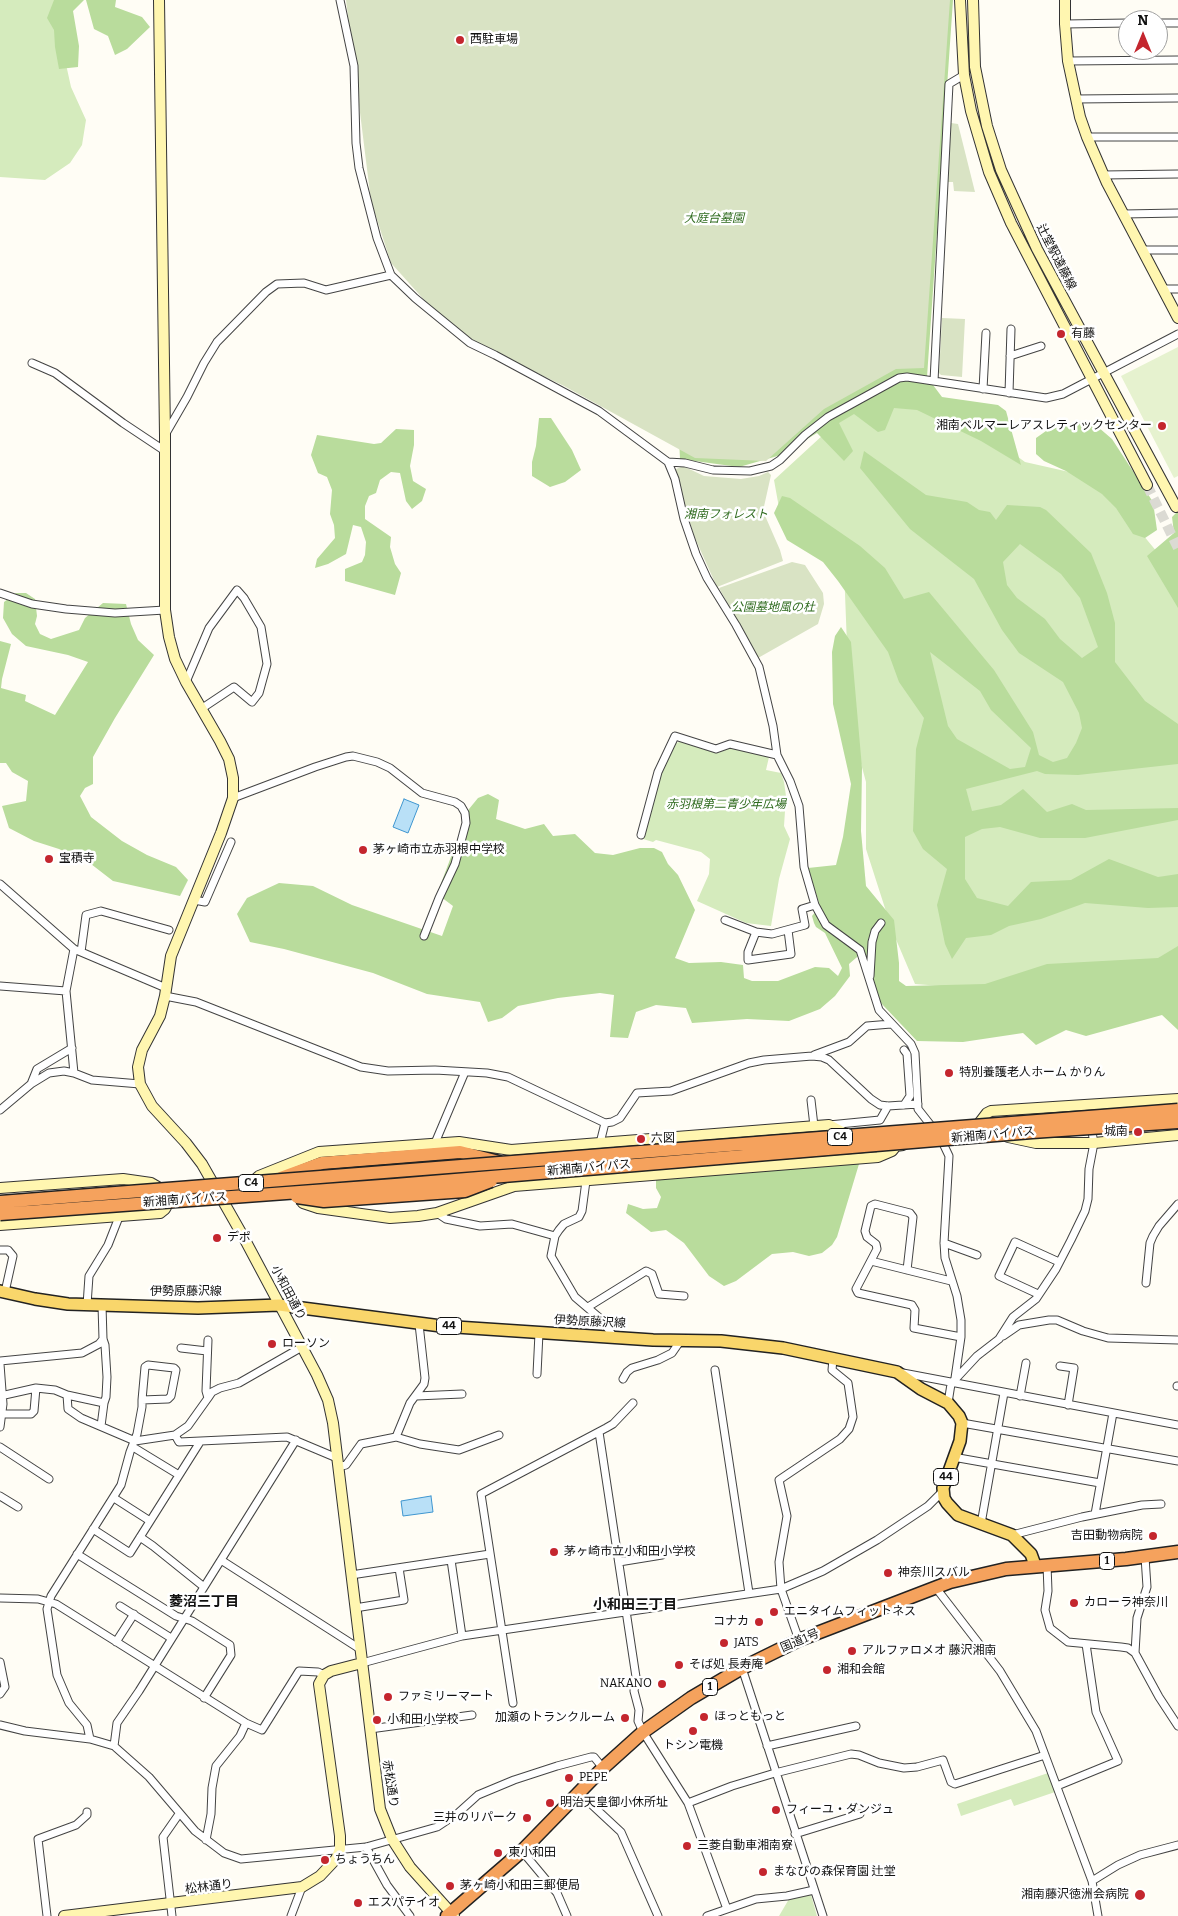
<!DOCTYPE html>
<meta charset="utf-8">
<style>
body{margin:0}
#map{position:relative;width:1178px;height:1916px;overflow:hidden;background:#fffdf5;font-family:Bitter,serif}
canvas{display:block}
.north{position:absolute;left:1118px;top:10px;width:50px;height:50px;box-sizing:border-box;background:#fff;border:1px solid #a0a0a0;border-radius:50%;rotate:0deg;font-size:14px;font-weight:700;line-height:20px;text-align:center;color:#111}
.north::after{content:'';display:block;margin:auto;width:18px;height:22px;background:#c4262e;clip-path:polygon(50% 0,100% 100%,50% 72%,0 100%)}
</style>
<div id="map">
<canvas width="1178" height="1916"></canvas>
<div class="north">N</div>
</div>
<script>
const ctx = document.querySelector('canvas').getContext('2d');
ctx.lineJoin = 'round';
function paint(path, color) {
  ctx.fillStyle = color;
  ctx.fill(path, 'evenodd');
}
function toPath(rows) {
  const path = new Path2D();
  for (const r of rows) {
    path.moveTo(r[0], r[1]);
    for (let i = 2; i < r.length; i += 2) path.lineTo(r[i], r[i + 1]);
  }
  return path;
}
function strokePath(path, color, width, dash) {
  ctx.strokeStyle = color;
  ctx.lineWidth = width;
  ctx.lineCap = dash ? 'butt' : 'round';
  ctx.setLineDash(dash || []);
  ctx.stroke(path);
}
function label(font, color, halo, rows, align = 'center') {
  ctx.font = font + ' Bitter,"Noto Sans JP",serif';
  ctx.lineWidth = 5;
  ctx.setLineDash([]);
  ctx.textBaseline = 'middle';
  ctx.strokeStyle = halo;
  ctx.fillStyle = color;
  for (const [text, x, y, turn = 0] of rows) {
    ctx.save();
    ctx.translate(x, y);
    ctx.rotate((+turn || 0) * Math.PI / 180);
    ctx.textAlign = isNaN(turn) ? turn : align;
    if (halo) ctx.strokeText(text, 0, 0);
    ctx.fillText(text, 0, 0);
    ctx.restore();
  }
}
paint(toPath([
 [0,0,57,0,58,28,71,87,86,120,82,145,70,163,45,180,0,177],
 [897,387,984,432,1025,462,1096,478,1162,558,1178,588,1178,963,1007,991,915,984,892,930,866,849,866,782,850,723,844,568,783,530,774,480,836,423],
 [683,741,718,753,730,748,769,757,766,770,781,773,784,782,786,796,784,826,790,839,779,879,771,926,746,923,697,901,709,874,710,859,701,852,656,840,653,842,643,839,661,771,672,744],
 [1048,1773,1055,1792,1014,1806,1011,1799,961,1816,957,1804],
 [811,1895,817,1916,779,1916,789,1899]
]), '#d5ebbd');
paint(toPath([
 [54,0,84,0,73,11,79,46,78,67,59,69,55,47,54,30,47,18],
 [86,0,116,0,115,7,142,17,150,27,127,49,115,55,108,36,94,29],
 [928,0,953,0,927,377,942,397,998,405,1006,411,1021,465,981,441,917,410,894,408,885,430,878,432,854,414,839,423,853,451,844,461,817,433,781,455,739,467,680,459,679,438],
 [539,418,551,418,572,450,581,470,565,482,550,487,532,476,532,462,536,446],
 [1079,421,1098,427,1112,439,1153,502,1157,530,1145,538,1133,534,1116,508,1102,494,1066,471,1044,461,1036,454,1036,438,1046,431],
 [396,429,414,430,414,445,410,466,413,481,426,489,422,501,412,509,406,501,400,473,391,472,380,480,376,493,369,496,365,506,365,519,391,537,390,547,395,564,401,573,395,595,345,581,345,569,362,562,365,555,366,542,361,527,353,525,346,554,328,564,315,568,317,559,335,538,334,525,330,514,332,490,327,477,318,473,311,455,317,435,374,444,381,443],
 [864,451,926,495,967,502,979,510,990,512,996,520,1007,505,1040,507,1046,510,1091,553,1107,593,1115,623,1115,662,1145,701,1178,724,1178,764,1078,775,1045,774,1037,771,966,789,972,811,1001,805,1023,789,1047,812,1072,804,1086,810,1178,808,1178,820,1085,838,1040,838,1000,827,982,829,965,837,965,879,977,898,1008,906,1031,882,1071,880,1109,859,1158,877,1178,874,1178,907,1148,908,1085,903,1041,919,1009,926,991,935,966,938,952,959,945,944,937,905,947,869,923,849,913,831,916,749,924,718,899,682,888,652,838,581,823,562,787,540,774,513,782,496,790,498,860,546,885,568,904,599,929,592,994,670,1033,732,1039,755,1053,762,1067,758,1076,743,1082,728,1079,713,1063,682,1019,653,1002,630,974,579,910,529,860,468],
 [1020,544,1061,574,1080,598,1098,647,1082,658,1060,639,1045,619,1017,598,1007,585,1003,562],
 [930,652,980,691,991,710,1031,748,1025,767,1010,769,957,739,948,726],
 [1178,511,1178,608,1147,556,1174,533,1172,517],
 [16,593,26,593,35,599,37,616,35,624,40,634,51,639,79,630,85,618,103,603,126,604,131,624,138,640,154,655,115,718,93,757,93,784,85,788,80,796,91,817,122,841,147,855,176,867,188,880,180,896,113,881,91,864,59,849,34,841,9,828,2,806,26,801,28,781,12,772,6,763,0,763,0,641,11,644,2,679,1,688,26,695,25,701,55,715,88,662,68,655,26,646,12,634,3,618,4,602],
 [841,627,851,642,862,768,861,831,866,886,894,920,899,963,899,981,906,986,985,984,1047,964,1158,958,1178,946,1178,1030,1162,1015,1086,1036,1066,1030,1036,1045,1023,1033,963,1042,917,1041,880,1002,864,951,849,964,850,976,835,996,820,1009,789,1021,747,1019,692,1023,686,1008,656,1005,636,1012,628,1038,610,1037,614,995,600,993,558,998,518,1006,502,1018,488,1022,480,1002,427,994,373,973,284,949,250,942,237,914,247,898,279,883,313,886,352,905,442,936,453,906,437,894,469,809,478,798,488,794,499,800,496,819,525,829,544,824,553,836,575,834,595,853,613,855,640,848,654,848,662,852,668,864,678,875,695,910,675,958,689,963,721,962,743,965,744,978,752,981,778,981,815,967,829,968,838,976,842,968,825,933,816,927,814,923,812,916,820,906,808,868,836,865,843,837,851,784,833,704,832,652,835,636],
 [854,1162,859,1164,837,1237,832,1245,822,1253,809,1256,793,1252,772,1254,736,1281,724,1286,709,1276,684,1243,666,1230,651,1232,626,1213,628,1204,643,1209,657,1208,661,1197,656,1188,656,1179]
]), '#b9dc9c');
paint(toPath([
 [346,0,950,0,924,368,896,369,824,409,766,461,695,458,564,386,473,342,435,312,391,263,371,201],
 [951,123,958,124,975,192,954,191,953,182,948,182],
 [942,318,965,319,962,377,941,375,939,373],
 [683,466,704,476,741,479,759,476,768,472,771,475,763,511,780,550,783,561,717,587,694,536,674,470],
 [792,562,805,565,823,593,824,604,818,624,758,658,719,588]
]), '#d9e3c4');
paint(toPath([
 [1178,347,1178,476,1174,478,1121,376]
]), '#e6f2cf');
const water = toPath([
 [404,799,419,805,408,833,393,827,404,799],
 [431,1496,433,1512,403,1516,401,1501,431,1496]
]);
paint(water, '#b9e0f7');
strokePath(water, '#3f96cf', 1);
strokePath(toPath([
 [1147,485,1178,548]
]), '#dbdad3', 10, [10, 5]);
const street = toPath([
 [340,0,354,66,356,143,359,168,377,238,391,275,415,298,470,343,495,355,599,411,668,462,685,463,713,470,750,471,771,466,780,460,805,435,828,417,899,378,907,377,1046,398,1063,394,1178,334],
 [1158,23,1178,23],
 [1065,24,1128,23],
 [1068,61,1178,60],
 [1076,99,1178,98],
 [1087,137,1178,137],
 [1103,175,1178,174],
 [1124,214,1178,213],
 [1143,250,1178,250],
 [1163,289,1178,289],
 [1010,356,1041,346],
 [32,363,55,373,123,423,165,451],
 [934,381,949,84,964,75],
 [983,389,986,333],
 [1009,393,1011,329],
 [165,435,187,397,204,363,217,342,266,292,277,284,304,283,326,290,391,275],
 [668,462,675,479,684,519,696,554,707,578,736,625,759,667,773,726,777,755,790,781,799,806,804,867,815,905,826,925,860,950,879,1010,911,1044,915,1053,918,1109,940,1137,949,1156,944,1243,945,1258,957,1296,961,1320,961,1337,955,1378],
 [0,593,32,604,66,609,115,613,165,610],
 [186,682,209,628,237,590,244,598,261,627,267,664,259,693,252,702,234,687,201,709],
 [233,798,315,767,346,757,353,756,377,762,390,768,422,793,455,802,461,806,465,813,466,823,455,864,439,898,424,936],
 [641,835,658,772,675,736,716,749,730,744,777,755],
 [0,884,74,949,166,988],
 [194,900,205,902,231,842],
 [725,920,756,932,772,934,805,925,802,909,815,905],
 [756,932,748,952,748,960,791,954,788,930],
 [74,949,66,991,74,1073,92,1080,140,1084],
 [81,952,86,915,101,911,169,930],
 [870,976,872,942,875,931,881,923],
 [0,986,66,991],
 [165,996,196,1002,361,1067,388,1071,435,1070,487,1073,508,1077,605,1123,612,1122,620,1118,637,1093,671,1091,749,1063,764,1060,812,1056,822,1057,829,1060,871,1099,880,1105,888,1106,918,1104],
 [814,1055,849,1042,867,1026,891,1024],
 [31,1084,49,1073,64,1071,74,1073],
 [811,1100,814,1126],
 [904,1105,910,1096,907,1054,904,1050],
 [0,1110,31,1084,37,1069,72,1048],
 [829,1125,880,1120,888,1106],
 [435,1143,465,1072],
 [600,1143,605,1123],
 [586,1181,582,1211,579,1217,564,1224,559,1230,555,1236,551,1256,575,1297,602,1320,613,1336],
 [437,1213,446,1219,480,1226,512,1224,555,1236],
 [944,1243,977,1255],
 [0,1250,8,1250,13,1256,5,1292],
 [871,1261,951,1281],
 [907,1270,913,1217,910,1213,875,1204,871,1206,865,1231,867,1237,876,1244,877,1249,856,1289,858,1293,912,1305,915,1310,914,1328,961,1337],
 [1146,1283,1150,1243,1153,1236,1159,1226,1178,1204],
 [1038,1294,999,1276,1015,1242,1059,1262],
 [87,1305,89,1276,108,1245,119,1217],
 [588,1307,646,1271,652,1274,659,1294,684,1296],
 [1003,1336,1019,1325,1049,1320,1057,1320,1083,1331,1108,1338,1178,1340],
 [181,1348,207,1351],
 [0,1361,82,1353,99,1344,103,1339],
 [0,1364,3,1404,0,1427],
 [1060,1366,1074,1368,1068,1405],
 [715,1370,749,1593],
 [903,1373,1178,1425],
 [537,1374,539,1333],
 [623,1379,627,1372,632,1368,658,1360,672,1353,681,1340],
 [1177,1386,1178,1386],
 [67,1395,104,1403],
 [0,1396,36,1388,55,1390,67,1395,68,1409,81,1418,135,1441,175,1435,179,1442,287,1437,337,1458],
 [416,1396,462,1394],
 [1020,1396,1026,1363],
 [208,1398,212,1392,220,1388,239,1383,302,1347],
 [948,1403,951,1384,977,1356,999,1339,1013,1317,1036,1299,1056,1269,1071,1240,1085,1211,1088,1199,1089,1169,1094,1143,1091,1127],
 [1,1414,31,1414,34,1411,36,1388],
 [962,1423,1178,1461],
 [101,1426,104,1403,106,1397,107,1377,105,1345,103,1339,102,1305],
 [599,1432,636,1677,634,1691,639,1710,638,1721,643,1732,688,1803,727,1909],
 [175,1435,188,1426,208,1398,206,1391,208,1340],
 [396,1437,410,1403,424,1384,425,1378,419,1324],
 [0,1447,49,1479],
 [133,1447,179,1475],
 [953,1457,1100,1483],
 [338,1467,346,1465,361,1444,396,1437,420,1444,459,1450,499,1435],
 [0,1496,18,1507],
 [114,1498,150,1521],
 [1095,1514,1113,1413],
 [981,1524,1004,1393],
 [93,1529,130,1553,200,1442],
 [1012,1535,1082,1517,1142,1505,1161,1504],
 [140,1537,153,1546,204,1587],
 [77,1554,176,1616,192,1621,230,1645,231,1655,204,1698],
 [1145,1557,1147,1587,1137,1618,1135,1653,1159,1697,1178,1726],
 [221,1560,360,1649],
 [451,1560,462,1636],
 [619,1562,662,1555],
 [1047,1565,1048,1591,1045,1610,1050,1628,1068,1642,1121,1647,1128,1648,1135,1653],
 [351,1575,490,1554],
 [936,1588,1000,1671,1036,1731,1092,1881,1098,1916],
 [0,1598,38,1599,56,1604,246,1723,262,1730,299,1671,318,1672,324,1675],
 [120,1606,171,1638],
 [355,1608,404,1600,399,1568],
 [799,1640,781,1589,779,1562,787,1516,779,1480,840,1439,849,1429,853,1417,848,1383,832,1370,833,1359],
 [116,1642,134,1614],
 [0,1662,5,1687,0,1694],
 [362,1663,462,1636,781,1589,823,1571,877,1540,928,1506,942,1492],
 [742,1668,823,1916],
 [513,1703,481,1494,606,1428,613,1424,633,1403],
 [0,1725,25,1731,90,1739,114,1746,149,1777,195,1831,224,1853,241,1859,366,1847,437,1827,458,1813,478,1795,514,1780,557,1766,591,1757,594,1757,603,1768],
 [370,1729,472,1715],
 [90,1739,87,1725,69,1703,57,1675,47,1609,51,1596,121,1485,130,1452,137,1434,142,1407,142,1400,145,1367,148,1365,174,1368,176,1370,171,1396,168,1399,142,1400],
 [114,1746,117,1723,139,1691,296,1440],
 [767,1746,856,1726],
 [1057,1786,1118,1761,1096,1712,1086,1644],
 [578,1792,621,1832,658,1916],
 [688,1803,732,1786,775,1773,851,1754,859,1755,879,1763,904,1768,917,1767,943,1760,951,1782,955,1784,1045,1755],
 [795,1834,860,1814],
 [206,1840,211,1814,212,1788,216,1766,240,1736,246,1723],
 [366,1847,387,1885,410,1916],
 [522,1851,557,1893,567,1916],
 [1092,1881,1118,1865,1140,1855,1178,1845],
 [47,1916,38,1839,76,1825,87,1815,87,1812],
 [172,1916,163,1837,179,1814],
 [291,1916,302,1887],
 [707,1916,756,1899,787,1896,814,1890]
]);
const secondary = toPath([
 [159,0,165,435,165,610,169,637,175,659,186,682,220,741,229,759,233,778,233,798,221,833,171,956,165,996,160,1016,142,1050,138,1067,140,1084,152,1106,186,1143,202,1164,244,1238,317,1375,328,1400,333,1423,380,1809,392,1839,410,1867,454,1916],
 [960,0,964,75,971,111,989,172,1011,223,1147,485],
 [973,0,975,67,987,126,1001,170,1037,249,1176,507],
 [1065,0,1065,24,1068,61,1080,117,1087,137,1107,183,1178,318],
 [974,1130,987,1113,991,1111,1178,1099],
 [1008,1137,1036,1143,1094,1143,1178,1135],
 [0,1188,123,1179,151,1183,170,1194,211,1193],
 [228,1191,245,1188,259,1176,319,1152,459,1142,511,1150,829,1125,851,1137],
 [298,1196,303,1203,318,1208,390,1218,418,1216,437,1213,514,1186,878,1157,892,1151,896,1146,903,1145],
 [0,1225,160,1213,165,1209,172,1196],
 [64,1916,302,1887,320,1876,336,1859,340,1849,340,1836,319,1684,324,1675,331,1671,362,1663]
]);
const primary = toPath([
 [0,1291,35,1299,68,1304,198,1308,279,1305,441,1326,653,1340,721,1341,783,1348,897,1372,921,1389,948,1403,959,1416,962,1423,960,1441,943,1488,944,1498,947,1503,958,1515,1012,1535,1031,1554,1035,1565]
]);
const highway = toPath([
 [281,1178,322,1163,460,1152,499,1162],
 [447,1916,522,1851,603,1768,643,1732,691,1698,742,1668,799,1640,950,1582,1006,1569,1126,1559,1178,1552]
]);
strokePath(street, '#444', 9);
strokePath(secondary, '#333', 12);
strokePath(primary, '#222', 14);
strokePath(highway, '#222', 15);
strokePath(street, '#fff', 7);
strokePath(secondary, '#fff6b0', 10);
strokePath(primary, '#f9d66b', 11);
strokePath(highway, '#f5a25d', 12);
const highwayBridge = toPath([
 [297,1197,324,1201,465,1191,491,1181],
 [0,1202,1178,1110],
 [0,1214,395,1185,1032,1132,1178,1122]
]);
strokePath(highwayBridge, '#222', 15, []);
strokePath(highwayBridge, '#f5a25d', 12);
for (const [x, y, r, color] of [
 [460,40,5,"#c4262e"],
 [1061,334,5,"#c4262e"],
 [1162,426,5,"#c4262e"],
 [363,850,5,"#c4262e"],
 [49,859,5,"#c4262e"],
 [949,1073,5,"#c4262e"],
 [1138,1132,5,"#c4262e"],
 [641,1139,5,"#c4262e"],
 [217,1238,5,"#c4262e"],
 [272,1344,5,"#c4262e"],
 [1153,1536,5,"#c4262e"],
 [554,1552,5,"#c4262e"],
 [888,1573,5,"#c4262e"],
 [1074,1603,5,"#c4262e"],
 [774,1612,5,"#c4262e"],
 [759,1622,5,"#c4262e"],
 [724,1643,5,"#c4262e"],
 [852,1651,5,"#c4262e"],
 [679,1665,5,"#c4262e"],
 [827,1670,5,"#c4262e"],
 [662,1684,5,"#c4262e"],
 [388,1697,5,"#c4262e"],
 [704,1717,5,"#c4262e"],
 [625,1718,5,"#c4262e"],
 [377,1720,5,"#c4262e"],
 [693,1731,5,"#c4262e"],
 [569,1778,5,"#c4262e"],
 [550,1803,5,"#c4262e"],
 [776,1810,5,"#c4262e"],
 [527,1818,5,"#c4262e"],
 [687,1846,5,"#c4262e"],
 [498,1853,5,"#c4262e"],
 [325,1860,5,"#c4262e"],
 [763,1872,5,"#c4262e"],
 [450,1886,5,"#c4262e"],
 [1140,1895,6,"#c4262e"],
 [358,1903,5,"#c4262e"]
]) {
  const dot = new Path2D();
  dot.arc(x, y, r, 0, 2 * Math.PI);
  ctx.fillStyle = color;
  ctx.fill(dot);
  strokePath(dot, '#fff', 2);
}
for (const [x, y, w] of [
 [840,1137,25],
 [251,1183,25],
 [449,1326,25],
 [946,1477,25],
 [1107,1561,15],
 [710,1687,15]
]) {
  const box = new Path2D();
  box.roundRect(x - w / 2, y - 8.5, w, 17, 4);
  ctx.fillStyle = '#fff';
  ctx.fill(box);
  strokePath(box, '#111', 1);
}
label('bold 11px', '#111', null, [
 ["C4",840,1137],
 ["C4",251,1183],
 ["44",449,1326],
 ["44",946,1477],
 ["1",1107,1561],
 ["1",710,1687]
]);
label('12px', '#111', '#fff', [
 ["西駐車場",470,40],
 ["有藤",1071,334],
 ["湘南ベルマーレアスレティックセンター",1152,426,"right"],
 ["茅ヶ崎市立赤羽根中学校",373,850],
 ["宝積寺",59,859],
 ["特別養護老人ホーム かりん",959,1073],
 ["城南",1128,1132,"right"],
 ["六図",651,1139],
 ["デポ",227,1238],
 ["ローソン",282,1344],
 ["吉田動物病院",1143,1536,"right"],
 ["茅ヶ崎市立小和田小学校",564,1552],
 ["神奈川スバル",898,1573],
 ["カローラ神奈川",1084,1603],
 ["エニタイムフィットネス",784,1612],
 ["コナカ",749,1622,"right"],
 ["JATS",734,1643],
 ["アルファロメオ 藤沢湘南",862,1651],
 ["そば処 長寿庵",689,1665],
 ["湘和会館",837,1670],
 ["NAKANO",652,1684,"right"],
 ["ファミリーマート",398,1697],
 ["ほっともっと",714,1717],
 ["加瀬のトランクルーム",615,1718,"right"],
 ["小和田小学校",387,1720],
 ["トシン電機",693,1746,"center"],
 ["PEPE",579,1778],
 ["明治天皇御小休所址",560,1803],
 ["フィーユ・ダンジュ",786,1810],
 ["三井のリパーク",517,1818,"right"],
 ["三菱自動車湘南寮",697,1846],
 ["東小和田",508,1853],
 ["ちょうちん",335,1860],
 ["まなびの森保育園 辻堂",773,1872],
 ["茅ヶ崎小和田三郵便局",460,1886],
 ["湘南藤沢徳洲会病院",1129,1895,"right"],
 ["エスパテイオ",368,1903]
], 'left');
label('italic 12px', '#2f6b1f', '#fff', [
 ["大庭台墓園",714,219],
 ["湘南フォレスト",726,515],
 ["公園墓地風の杜",773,608],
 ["赤羽根第二青少年広場",726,805]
]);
label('12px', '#111', '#fff', [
 ["辻堂駅遠藤線",1056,257,63],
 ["新湘南バイパス",993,1135,-5],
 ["新湘南バイパス",589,1168,-5],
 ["新湘南バイパス",185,1200,-4],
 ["伊勢原藤沢線",186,1292],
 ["小和田通り",288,1293,62],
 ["伊勢原藤沢線",590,1322,3],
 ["国道1号",800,1641,-23],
 ["赤松通り",390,1784,81],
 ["松林通り",209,1887,-7]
]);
label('bold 14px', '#111', '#fff', [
 ["菱沼三丁目",204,1602],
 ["小和田三丁目",635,1605]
]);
</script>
